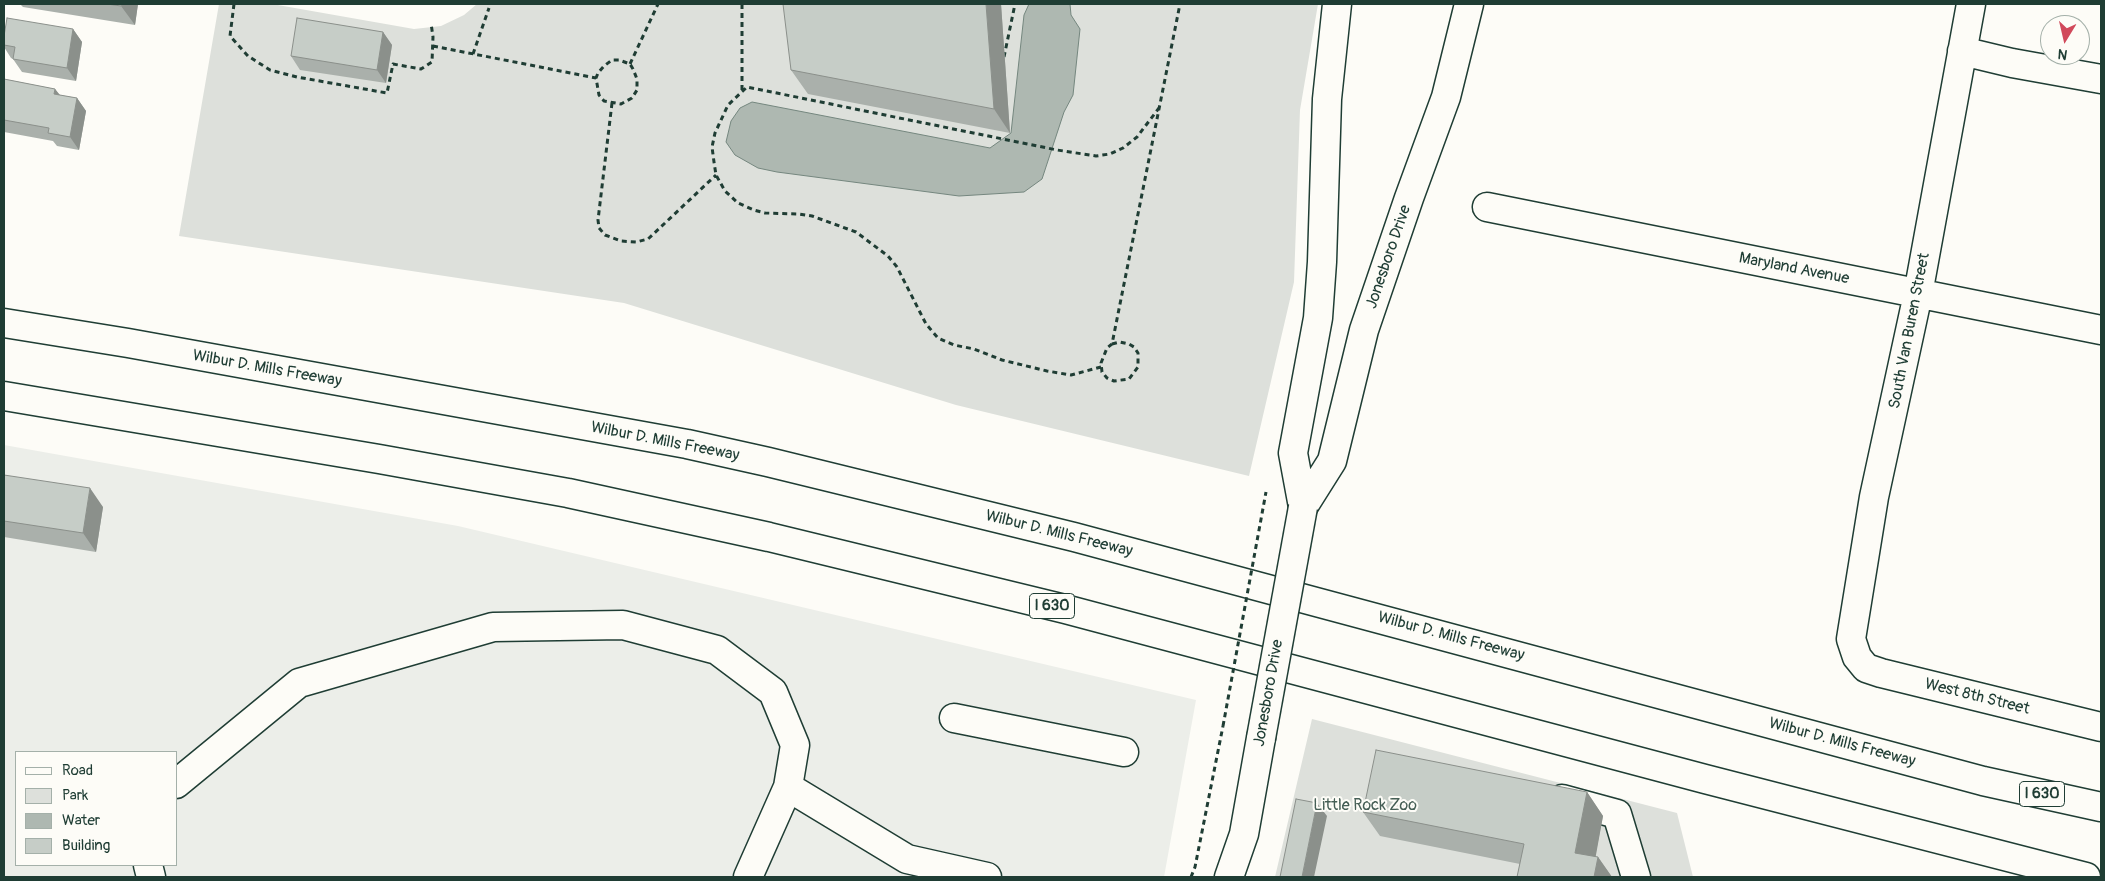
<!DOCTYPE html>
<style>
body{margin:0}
#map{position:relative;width:2105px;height:881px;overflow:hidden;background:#fdfcf7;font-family:Pangolin,sans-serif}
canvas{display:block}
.frame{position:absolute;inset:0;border:5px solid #1f3d34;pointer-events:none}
.legend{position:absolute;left:15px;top:751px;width:162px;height:115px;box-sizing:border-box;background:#fdfcf7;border:1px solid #a4b0a9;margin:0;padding:6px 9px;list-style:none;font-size:15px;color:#1f3d34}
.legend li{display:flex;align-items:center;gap:10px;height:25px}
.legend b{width:25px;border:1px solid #a4b0a9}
.north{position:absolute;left:2040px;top:15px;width:50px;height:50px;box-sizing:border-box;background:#fdfcf7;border:1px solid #a4b0a9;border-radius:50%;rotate:189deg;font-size:14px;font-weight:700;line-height:20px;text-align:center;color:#1f3d34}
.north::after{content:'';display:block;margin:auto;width:18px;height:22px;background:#d1495b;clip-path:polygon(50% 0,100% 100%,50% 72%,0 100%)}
</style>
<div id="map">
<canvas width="2105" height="881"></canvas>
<div class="frame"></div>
<ul class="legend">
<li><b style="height:6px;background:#fdfcf7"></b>Road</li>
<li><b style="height:14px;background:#dde0db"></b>Park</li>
<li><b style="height:14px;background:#aeb8b1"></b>Water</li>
<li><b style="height:14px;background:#c6cdc7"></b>Building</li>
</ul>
<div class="north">N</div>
</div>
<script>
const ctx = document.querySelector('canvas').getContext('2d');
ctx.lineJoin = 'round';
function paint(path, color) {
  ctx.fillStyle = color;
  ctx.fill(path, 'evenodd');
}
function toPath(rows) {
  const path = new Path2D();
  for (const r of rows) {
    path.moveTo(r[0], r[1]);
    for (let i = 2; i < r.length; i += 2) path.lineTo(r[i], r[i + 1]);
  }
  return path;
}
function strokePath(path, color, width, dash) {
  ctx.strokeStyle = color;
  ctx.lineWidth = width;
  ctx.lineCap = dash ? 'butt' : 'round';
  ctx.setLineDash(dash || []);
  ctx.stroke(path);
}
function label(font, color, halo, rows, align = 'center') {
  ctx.font = font + ' Pangolin,sans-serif';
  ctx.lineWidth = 4;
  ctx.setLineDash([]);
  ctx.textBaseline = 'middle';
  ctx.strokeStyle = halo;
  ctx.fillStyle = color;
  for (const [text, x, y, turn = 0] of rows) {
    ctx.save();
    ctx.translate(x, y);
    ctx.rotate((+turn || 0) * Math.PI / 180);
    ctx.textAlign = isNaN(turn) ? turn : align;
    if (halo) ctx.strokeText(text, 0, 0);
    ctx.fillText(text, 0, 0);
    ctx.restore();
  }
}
paint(toPath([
 [4,445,458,526,1196,700,1164,877,4,877],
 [16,752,176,752,176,865,16,865]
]), '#eceee9');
paint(toPath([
 [219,4,272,4,414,29,441,26,464,15,477,4,1318,4,1300,110,1294,282,1249,476,956,405,624,303,179,236],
 [1312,719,1677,813,1693,877,1275,877]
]), '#dde0db');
const water = toPath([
 [1029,4,1070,4,1071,15,1080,29,1073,95,1064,112,1042,179,1024,192,959,196,777,172,758,168,735,155,726,142,731,121,740,108,752,102,990,148,1011,133,1024,15,1029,4]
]);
paint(water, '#aeb8b1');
strokePath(water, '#75877f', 1);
const minor = toPath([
 [1971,4,1918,294,1874,497,1851,639,1857,657,1866,668,1881,673,2101,727],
 [1962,51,2012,63,2101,79],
 [1487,207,2101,330],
 [1303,507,1332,461,1364,330,1409,198,1446,97,1469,4],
 [1303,507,1293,453,1318,318,1322,262,1327,99,1337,4],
 [954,718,1124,752],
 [176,784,299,683,493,627,623,625,717,650,773,692,795,745,788,787,748,877],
 [788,787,907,859,987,877],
 [1562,799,1617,814,1636,877],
 [148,865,151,877],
 [1229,877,1244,834,1261,738]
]);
const highway = toPath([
 [4,323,128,343,687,444,768,462,1074,537,1983,781,2101,807],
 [4,396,379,459,568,493,769,537,1065,609,1705,779,2086,877]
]);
strokePath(minor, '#1f3d34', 31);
strokePath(highway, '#1f3d34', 31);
strokePath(toPath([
 [234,4,230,36,248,56,270,70,297,77,387,93,393,64,421,69,432,62,433,37,431,23],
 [742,4,742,92],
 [433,46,596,78,599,95,604,101,621,104,632,98,637,90,637,79,633,69,630,64,619,60,612,60,604,66,598,73,596,78],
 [473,54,489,8],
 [1004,57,1015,4],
 [630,64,658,4],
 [612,103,598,220,599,228,605,235,621,241,636,242,648,239,716,175],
 [1112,344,1120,342,1129,344,1134,347,1138,353,1138,367,1129,379,1114,381,1107,378,1102,372,1101,363,1107,348,1112,344,1180,4],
 [1101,367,1071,375,1047,371,1002,360,974,349,954,345,938,338,926,324,897,267,888,256,856,232,812,216,799,214,765,213,754,210,738,203,725,191,716,175,714,162,712,147,715,133,728,105,747,87,1057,150,1096,156,1110,154,1123,148,1137,137,1159,108],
 [1191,877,1195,867,1223,726]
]), '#1f3d34', 3, [5, 4]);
strokePath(minor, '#fdfcf7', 28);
strokePath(highway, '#fdfcf7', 28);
const minorBridge = toPath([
 [1261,738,1303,507]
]);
strokePath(minorBridge, '#1f3d34', 31, []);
strokePath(toPath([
 [1223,726,1266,492]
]), '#1f3d34', 3, [5, 4]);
strokePath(minorBridge, '#fdfcf7', 28);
paint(toPath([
 [20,4,138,4,135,25,23,7],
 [1001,4,1010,133,808,94,791,70],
 [73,29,82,42,76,81,22,72,13,59,11,58,4,47,4,36],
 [383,32,392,45,386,83,300,70,291,56],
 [4,79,55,89,60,95,77,98,86,111,79,150,57,146,53,141,4,132],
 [4,475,103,507,96,552,4,537],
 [1587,792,1603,816,1595,857,1598,857,1612,877,1517,877,1520,864,1380,836,1363,812]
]), '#aab0ab');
paint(toPath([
 [122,4,138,4,135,25,121,6],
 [986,4,1001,4,1010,133,994,109],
 [73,29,82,42,76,81,67,68],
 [383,32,392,45,386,83,377,70],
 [55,89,65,102,54,94],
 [77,98,86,111,79,150,70,137],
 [90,488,103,507,96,552,83,533],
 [1587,792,1603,816,1592,877,1575,853],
 [1317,803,1327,816,1314,877,1302,877],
 [1598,857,1612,877,1594,877]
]), '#8b908b');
const building = toPath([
 [107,4,122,4,121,6,107,4],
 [783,4,986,4,994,109,791,70,783,4],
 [7,18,73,29,67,68,13,59,15,47,4,45,4,36,7,18],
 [297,18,383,32,377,70,291,56,297,18],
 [4,79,55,89,54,94,77,98,70,137,48,133,49,128,4,120,4,79],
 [4,475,90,488,83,533,4,521,4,475],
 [1376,750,1587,792,1575,853,1598,857,1594,877,1517,877,1524,844,1363,812,1376,750],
 [1296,799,1317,803,1302,877,1280,877,1296,799]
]);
paint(building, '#c6cdc7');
strokePath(building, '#8b908b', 1);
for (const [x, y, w] of [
 [1052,606,45],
 [2042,794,45]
]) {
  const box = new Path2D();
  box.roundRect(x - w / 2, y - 12.5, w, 25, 4);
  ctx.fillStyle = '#fdfcf7';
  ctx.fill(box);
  strokePath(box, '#1f3d34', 1);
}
label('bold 15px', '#1f3d34', null, [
 ["I 630",1052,606],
 ["I 630",2042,794]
]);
label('16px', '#1f3d34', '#fdfcf7', [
 ["Jonesboro Drive",1389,257,-71],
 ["Maryland Avenue",1794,269,11],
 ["South Van Buren Street",1910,331,-79],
 ["Wilbur D. Mills Freeway",267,369,10],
 ["Wilbur D. Mills Freeway",665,442,11],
 ["Wilbur D. Mills Freeway",1059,534,14],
 ["Wilbur D. Mills Freeway",1451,637,15],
 ["Jonesboro Drive",1269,693,-80],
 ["West 8th Street",1977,697,14],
 ["Wilbur D. Mills Freeway",1842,743,15]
]);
label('16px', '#455e55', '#fdfcf7', [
 ["Little Rock Zoo",1365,806]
]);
</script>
